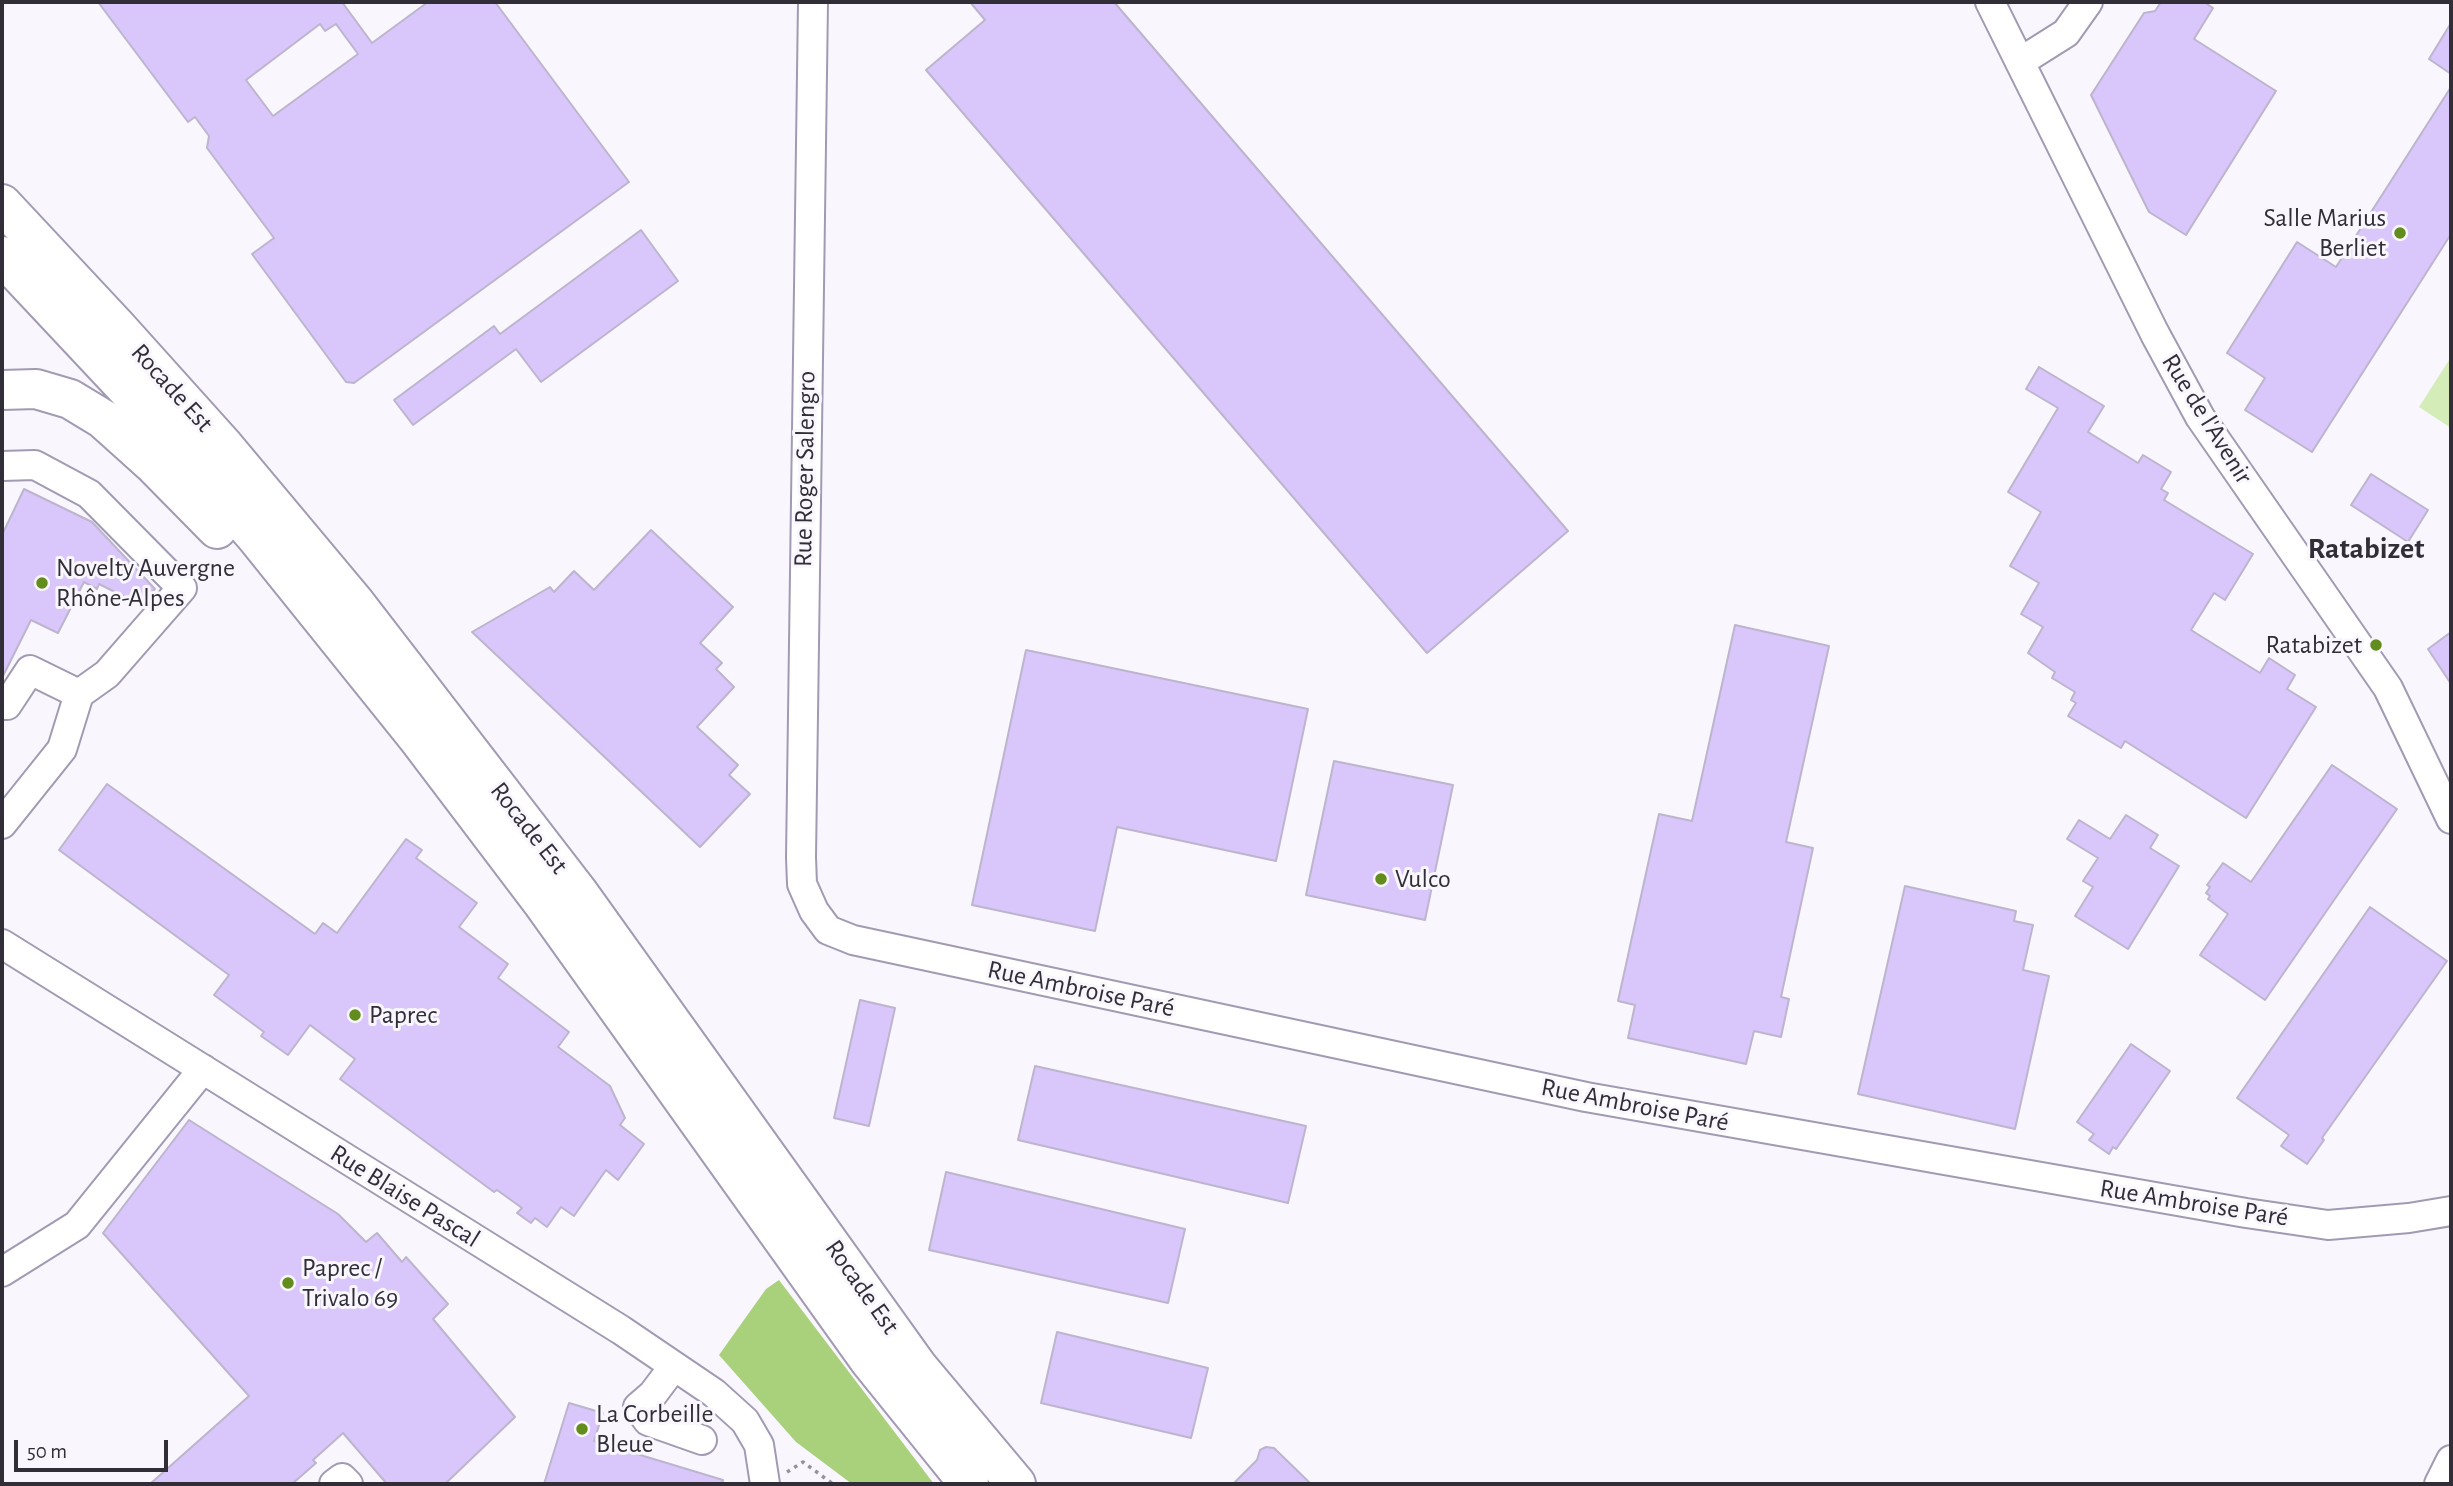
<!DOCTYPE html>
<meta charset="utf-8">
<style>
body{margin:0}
#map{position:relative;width:2453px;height:1486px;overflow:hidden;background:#f9f7fd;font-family:"Alegreya Sans",sans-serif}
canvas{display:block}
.frame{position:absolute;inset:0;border:4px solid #322e38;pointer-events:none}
.scale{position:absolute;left:14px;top:1440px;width:154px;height:32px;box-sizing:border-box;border:4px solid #322e38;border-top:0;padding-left:9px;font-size:21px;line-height:24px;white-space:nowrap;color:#322e38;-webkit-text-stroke:5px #f9f7fd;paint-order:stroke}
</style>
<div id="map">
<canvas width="2453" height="1486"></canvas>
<div class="frame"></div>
<div class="scale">50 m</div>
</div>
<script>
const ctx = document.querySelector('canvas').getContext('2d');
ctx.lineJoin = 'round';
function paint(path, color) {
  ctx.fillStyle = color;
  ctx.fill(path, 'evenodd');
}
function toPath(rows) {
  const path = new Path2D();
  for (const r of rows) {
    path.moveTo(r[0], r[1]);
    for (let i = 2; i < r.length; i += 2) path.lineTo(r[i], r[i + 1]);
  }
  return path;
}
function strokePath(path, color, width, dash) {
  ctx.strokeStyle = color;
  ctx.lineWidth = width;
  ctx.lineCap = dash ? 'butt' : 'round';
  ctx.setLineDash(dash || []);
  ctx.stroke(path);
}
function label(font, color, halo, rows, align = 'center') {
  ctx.font = font + ' "Alegreya Sans",sans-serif';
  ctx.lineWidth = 6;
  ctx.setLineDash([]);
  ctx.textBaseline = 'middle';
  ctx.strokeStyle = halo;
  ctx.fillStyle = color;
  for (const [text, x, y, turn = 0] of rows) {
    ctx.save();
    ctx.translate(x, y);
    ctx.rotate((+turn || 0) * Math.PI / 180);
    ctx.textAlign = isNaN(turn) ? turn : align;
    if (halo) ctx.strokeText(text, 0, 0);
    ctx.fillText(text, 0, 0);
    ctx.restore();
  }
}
paint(toPath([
 [2451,357,2451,428,2419,407]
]), '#d4edb8');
paint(toPath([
 [779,1280,934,1484,852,1484,796,1442,719,1355,766,1289]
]), '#a9d07a');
const building = toPath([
 [98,2,342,2,372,43,428,2,495,2,629,182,354,383,346,382,252,254,274,238,207,148,209,136,195,117,188,122,98,2],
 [320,24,325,31,336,24,358,54,273,116,246,80,320,24],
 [970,2,1114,2,1568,531,1427,653,926,70,985,20,970,2],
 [2161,2,2204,2,2213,8,2194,39,2276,91,2186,235,2149,212,2091,95,2144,13,2155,11,2161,2],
 [2451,23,2451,74,2429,59,2451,23],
 [2451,87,2451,234,2312,452,2245,410,2265,378,2227,353,2297,242,2336,267,2451,87],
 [641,230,678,281,541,382,516,349,413,425,394,400,494,326,500,334,641,230],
 [2039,367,2104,406,2088,432,2138,463,2143,455,2171,472,2161,489,2168,493,2164,500,2253,554,2225,600,2214,593,2191,630,2260,673,2269,658,2295,675,2287,689,2316,707,2246,818,2125,741,2121,748,2068,716,2076,703,2071,700,2075,692,2052,678,2055,672,2028,653,2043,627,2021,614,2039,583,2010,566,2041,512,2008,492,2058,408,2026,389,2039,367],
 [2371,474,2428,510,2408,542,2351,505,2371,474],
 [24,489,92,522,155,589,139,604,99,584,97,589,84,582,58,633,31,620,2,678,2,535,24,489],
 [651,530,733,607,700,643,722,663,716,669,734,687,697,727,738,765,729,775,750,794,700,847,472,632,550,587,554,592,574,571,594,590,651,530],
 [1735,625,1829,646,1786,842,1813,848,1781,997,1789,999,1781,1037,1754,1031,1746,1064,1628,1038,1635,1005,1618,1001,1659,814,1692,821,1735,625],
 [2451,632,2451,684,2428,649,2451,632],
 [1026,650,1308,709,1276,861,1117,827,1095,931,972,905,1026,650],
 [1334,761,1453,785,1425,920,1306,895,1334,761],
 [2332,765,2397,809,2265,1000,2200,955,2228,914,2208,899,2210,896,2206,893,2210,887,2207,885,2223,863,2251,882,2332,765],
 [107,784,315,934,323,923,337,933,406,839,422,850,416,858,477,903,459,927,508,964,498,978,569,1032,558,1047,610,1086,625,1118,620,1125,644,1144,618,1180,606,1170,574,1216,561,1207,547,1227,535,1218,531,1223,517,1213,522,1208,497,1190,494,1192,340,1079,355,1059,310,1025,288,1055,261,1036,264,1032,214,995,229,975,59,850,107,784],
 [2126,815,2158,835,2150,848,2179,866,2128,949,2075,916,2093,887,2083,881,2098,858,2067,839,2079,820,2110,839,2126,815],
 [1905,886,2016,911,2014,921,2033,925,2023,970,2049,976,2015,1129,1858,1094,1905,886],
 [2370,907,2447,961,2322,1138,2324,1140,2307,1164,2281,1146,2289,1135,2237,1098,2370,907],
 [860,1000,895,1008,869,1126,834,1118,860,1000],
 [2131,1044,2170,1071,2116,1149,2113,1147,2109,1154,2089,1140,2094,1134,2077,1122,2131,1044],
 [1035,1066,1306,1126,1288,1203,1018,1140,1035,1066],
 [189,1120,338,1214,366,1242,377,1233,402,1262,406,1257,448,1304,433,1319,515,1417,445,1484,387,1484,343,1433,313,1460,316,1463,292,1484,150,1484,249,1396,103,1233,189,1120],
 [946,1172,1185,1229,1168,1303,929,1250,946,1172],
 [1057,1332,1208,1368,1191,1438,1041,1403,1057,1332],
 [569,1403,603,1413,594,1441,723,1480,722,1484,544,1484,569,1403],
 [1266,1447,1274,1448,1311,1484,1233,1484,1257,1460,1260,1450,1266,1447]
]);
paint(building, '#d9c7fb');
strokePath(building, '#bdb4ce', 2);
const minor = toPath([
 [813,2,801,857,802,884,814,911,828,930,853,940,1586,1097,2246,1213,2328,1225,2409,1218,2451,1211],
 [1990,2,2155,334,2200,417,2388,688,2451,819],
 [2020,62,2066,33,2088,2],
 [2,466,35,465,89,494,182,588,107,674,79,694],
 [2,705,7,705,30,670,79,694],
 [2,824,62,749,79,694],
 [2,944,621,1330,714,1393,745,1421,759,1445,765,1484],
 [2,1272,77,1225,203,1069],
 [674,1366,653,1394,638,1407,648,1421,702,1440],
 [334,1484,342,1478,348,1484],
 [2439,1484,2451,1460]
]);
const highway = toPath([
 [2,204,117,327,223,445,356,604,578,892,918,1367,1016,1484],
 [2,256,126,388,257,538,417,737,542,902,869,1360,969,1484],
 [2,390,36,389,70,399,103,419,152,463,217,529]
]);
strokePath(minor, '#a29ab3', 32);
strokePath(highway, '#a29ab3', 42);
strokePath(toPath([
 [787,1472,803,1462,833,1484]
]), '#95929a', 3.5, [3.5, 5]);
strokePath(minor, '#fff', 28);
strokePath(highway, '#fff', 38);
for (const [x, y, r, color] of [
 [2400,233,7,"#628c1b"],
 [42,583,7,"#628c1b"],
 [2376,645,7,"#628c1b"],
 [1381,879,7,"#628c1b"],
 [355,1015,7,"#628c1b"],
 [288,1283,7,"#628c1b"],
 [582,1429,7,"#628c1b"]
]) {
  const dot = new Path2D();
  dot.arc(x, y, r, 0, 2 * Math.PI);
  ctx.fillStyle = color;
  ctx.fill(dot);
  strokePath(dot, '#f9f7fd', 2.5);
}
label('26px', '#322e38', '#f9f7fd', [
 ["Salle Marius",2386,218,"right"],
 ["Berliet",2386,248,"right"],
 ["Novelty Auvergne",56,568],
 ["Rhône-Alpes",56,598],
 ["Ratabizet",2362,645,"right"],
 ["Vulco",1395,879],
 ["Paprec",369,1015],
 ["Paprec /",302,1268],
 ["Trivalo 69",302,1298],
 ["La Corbeille",596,1414],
 ["Bleue",596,1444]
], 'left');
label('26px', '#322e38', '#f9f7fd', [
 ["Rocade Est",172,388,48],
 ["Rue de l'Avenir",2207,419,58],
 ["Rue Roger Salengro",805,469,-89],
 ["Rocade Est",529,828,52],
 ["Rue Ambroise Paré",1081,989,12],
 ["Rue Ambroise Paré",1635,1105,11],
 ["Rue Blaise Pascal",405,1196,32],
 ["Rue Ambroise Paré",2194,1203,9],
 ["Rocade Est",862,1287,55]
]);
label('bold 30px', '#322e38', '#f9f7fd', [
 ["Ratabizet",2366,549]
]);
</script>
